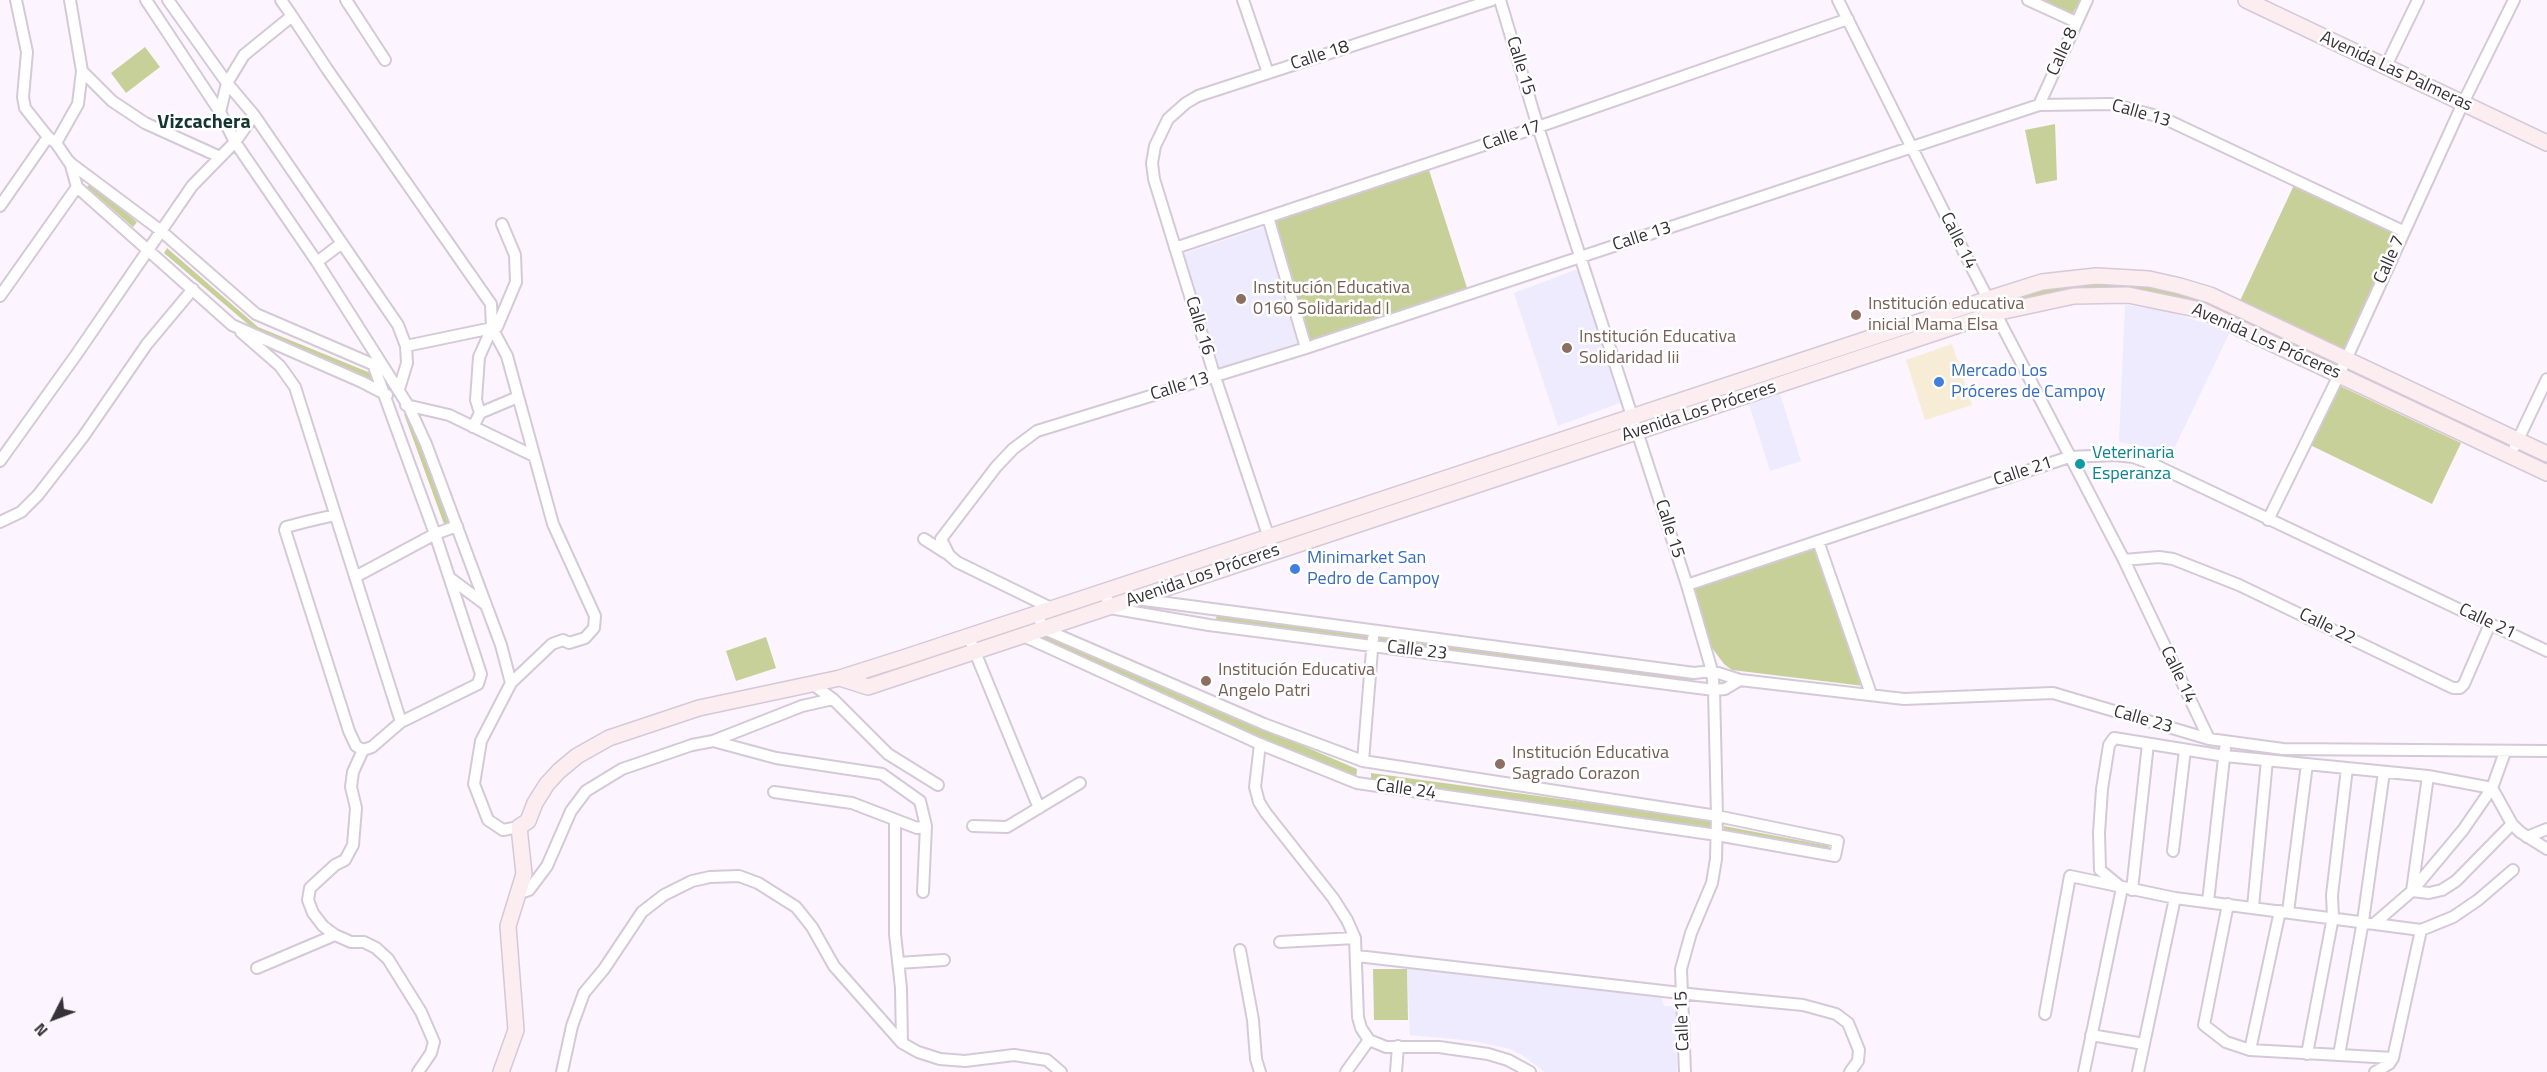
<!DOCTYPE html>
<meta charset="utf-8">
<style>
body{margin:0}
#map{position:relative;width:2547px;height:1072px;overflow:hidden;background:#fcf4fe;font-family:"Titillium Web",sans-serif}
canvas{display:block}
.north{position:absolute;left:24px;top:988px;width:60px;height:60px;-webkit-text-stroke:4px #fff;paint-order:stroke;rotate:228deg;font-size:16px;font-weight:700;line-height:24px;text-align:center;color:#373238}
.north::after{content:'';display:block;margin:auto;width:21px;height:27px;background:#373238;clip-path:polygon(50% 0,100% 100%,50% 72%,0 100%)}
</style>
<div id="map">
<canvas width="2547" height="1072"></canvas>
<div class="north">N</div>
</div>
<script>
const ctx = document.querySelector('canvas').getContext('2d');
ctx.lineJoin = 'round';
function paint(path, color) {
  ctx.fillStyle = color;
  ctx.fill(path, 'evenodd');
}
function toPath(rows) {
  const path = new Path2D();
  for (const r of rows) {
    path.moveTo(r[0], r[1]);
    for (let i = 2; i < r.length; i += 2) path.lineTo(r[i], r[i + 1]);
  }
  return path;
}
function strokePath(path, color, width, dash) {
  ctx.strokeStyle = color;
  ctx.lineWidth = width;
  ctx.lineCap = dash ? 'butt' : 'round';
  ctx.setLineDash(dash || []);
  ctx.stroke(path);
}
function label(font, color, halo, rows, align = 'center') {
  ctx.font = font + ' "Titillium Web",sans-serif';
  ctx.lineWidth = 5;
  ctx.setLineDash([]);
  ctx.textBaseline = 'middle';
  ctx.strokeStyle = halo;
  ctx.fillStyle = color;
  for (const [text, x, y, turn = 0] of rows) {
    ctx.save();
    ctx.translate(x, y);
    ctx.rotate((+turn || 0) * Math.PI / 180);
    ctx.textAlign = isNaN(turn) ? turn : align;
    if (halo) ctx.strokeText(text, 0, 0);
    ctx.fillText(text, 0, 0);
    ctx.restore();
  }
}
paint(toPath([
 [1952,344,1972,405,1925,420,1906,360]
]), '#f7edd7');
paint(toPath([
 [1264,227,1297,343,1220,368,1183,254],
 [1578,269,1620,403,1558,426,1514,293],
 [2125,305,2163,310,2208,324,2229,334,2170,457,2141,446,2119,442],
 [1780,394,1801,461,1770,471,1749,404],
 [1407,968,1660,992,1664,1006,1671,1006,1676,1011,1677,1072,1545,1072,1522,1055,1510,1049,1474,1041,1410,1035]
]), '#edebfd');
paint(toPath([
 [2041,0,2080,0,2072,15],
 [145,47,160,67,126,93,111,73],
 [2055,124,2057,180,2036,184,2025,130],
 [1428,167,1468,291,1310,344,1273,220],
 [91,183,137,222,133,227,87,187],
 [2294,185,2396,235,2343,354,2239,303],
 [167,248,258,327,373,374,376,382,256,331,164,253],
 [2070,282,2137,282,2209,299,2340,362,2338,368,2161,297,1997,306,1997,298],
 [2355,368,2504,439,2501,446,2351,375],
 [2338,385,2461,443,2432,504,2310,445],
 [404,414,412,417,452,521,444,524],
 [1816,545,1864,686,1732,670,1724,664,1709,644,1691,589],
 [1217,611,1369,631,1369,639,1216,620],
 [1377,632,1694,677,1693,681,1691,683,1377,642],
 [1047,636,1357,769,1356,779,1036,645,1040,638],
 [766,637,776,668,736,681,726,651],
 [1371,773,1713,820,1712,830,1371,782],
 [1724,826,1829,846,1828,853,1723,833],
 [1373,969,1407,969,1408,1020,1374,1020]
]), '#c8d099');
const street = toPath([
 [16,0,27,52,23,97,25,108,48,137,56,143,69,162,160,230,256,314,379,367],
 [146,0,220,112,235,142,317,262,409,407,426,444,501,645,511,683,481,741,474,784,488,820,503,830,519,827],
 [168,0,227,83,254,115,398,325,406,346,407,363,399,389],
 [281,0,292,16],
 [346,0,385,60],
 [1243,0,1268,73],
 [1500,0,1538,127,1687,585,1712,671,1714,690,1717,816,1716,859,1712,883,1691,933,1681,969,1685,1072],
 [1838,0,1973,270,2124,560,2209,739],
 [2028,0,2076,22],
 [2385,68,2418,0],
 [82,71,112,101,145,123,220,157],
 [2039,105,2087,0],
 [220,112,227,83,244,55,292,16,327,69,491,304,492,328,507,356,553,524,595,616,594,628,585,638,569,643,563,640,552,644,511,683],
 [56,143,78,104,82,71,70,0],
 [77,187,232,325,362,382,387,395],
 [0,206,48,137],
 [1268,217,1306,348],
 [1175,248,1538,127,1848,19],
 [317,262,342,243],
 [0,296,77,187,70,162],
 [241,332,280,366,295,387,401,722],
 [406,346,497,327,516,282,515,255,502,224],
 [406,405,449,415,534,456],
 [480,413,518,397],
 [473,427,480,413,476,400,479,357,492,328],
 [2515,446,2547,379],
 [0,461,76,355,192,186,235,142,254,115],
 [335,515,305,522,286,527,285,530,349,731,356,746,363,750,372,747,401,722,478,684,481,674,435,534,373,364],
 [2268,520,2339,375,2463,103,2514,0],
 [0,522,21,512,38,495,83,437,147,344,193,289],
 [924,539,946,553],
 [1818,541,1871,694],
 [1274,553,1215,377,1154,179,1152,163,1155,146,1168,119,1186,103,1198,96,1492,0],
 [2124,560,2159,557,2173,559,2239,585,2453,688,2460,688,2464,684,2490,624],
 [355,577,435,534,457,526],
 [450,578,486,605],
 [1687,585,2069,457,2115,455,2133,457,2155,465,2547,651],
 [1104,590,1110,608,1209,625,1714,690,1725,689,1740,680],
 [1137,599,1694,673,1712,671,1740,680,1904,699,2053,693,2209,739,2283,749,2547,751],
 [1051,608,957,562,949,555,941,539,996,467,1013,449,1037,431,1306,348,2039,105,2111,104,2161,117,2403,231],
 [968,635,1039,808],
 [1021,635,1260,744,1357,783,1717,835,1835,856,1838,841,1717,816,1363,761,1264,724,1044,629,1036,613],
 [812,684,833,699,888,754,938,785],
 [713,741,802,706,833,699],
 [1260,744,1255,787,1259,802,1266,813,1333,898,1347,920,1355,938,1358,1017,1361,1028,1369,1040,1386,1047,1439,1047,1488,1054,1508,1060,1530,1072],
 [363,750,353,772,351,787,356,808,353,845,345,860,335,865,310,888,308,900,313,913,323,926,335,935,351,942,364,942,376,948,388,959,421,1012,434,1042,431,1053,418,1072],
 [1363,761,1373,638],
 [2428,776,2412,891,2429,893,2442,890,2456,881,2512,824],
 [895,820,895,934,901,988,902,1043],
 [973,826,1007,827,1080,783],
 [2527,837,2547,829],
 [2173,851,2185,750],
 [2132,890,2148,744],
 [923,892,926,826],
 [517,894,529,890,547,866,571,811,586,791,622,769,692,745,713,741,776,758,882,774,920,801,926,826,917,828,852,803,774,792],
 [2208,902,2225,749],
 [2228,904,2204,1025,2226,1042,2250,1050,2393,1058],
 [2253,907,2267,760],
 [2288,912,2307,764],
 [2375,923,2412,891,2463,830,2492,788,2505,752],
 [1280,942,1355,938],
 [1240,950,1253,1020,1256,1059,1260,1072],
 [1357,956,1698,995,1803,1005,1836,1014,1848,1023,1859,1050,1858,1061,1850,1072],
 [898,963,944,960],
 [257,968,335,935],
 [2045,1014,2070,876,2175,898,2421,930,2453,917,2478,900,2513,870],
 [2091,1035,2144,1044],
 [2250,1050,2280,911],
 [2307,1054,2333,917,2332,895,2347,768],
 [2339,1055,2363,921,2384,772],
 [562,1072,572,1026,584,993,604,969,642,912,664,895,692,881,710,877,739,876,758,883,796,907,812,927,834,966,902,1043,918,1052,940,1059,965,1061,1014,1055,1047,1060,1061,1072],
 [1346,1072,1369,1040],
 [1396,1072,1398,1046],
 [2084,1072,2122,888,2100,870,2099,833,2102,789,2109,745,2114,738,2225,756,2428,776,2492,788,2512,824,2520,832,2547,849],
 [2138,1072,2175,898],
 [2375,1072,2389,1064,2393,1058,2421,930]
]);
const secondary = toPath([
 [2246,0,2547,143],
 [840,678,868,687,1995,313,2074,296,2128,295,2201,310,2547,473],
 [501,1072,516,1030,508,926,524,874,519,827,528,821,535,803,547,784,559,771,577,756,609,738,699,708,840,678,903,658,1988,299,2042,282,2096,276,2149,279,2180,286,2210,295,2547,454]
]);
strokePath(street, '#d5c9d8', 14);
strokePath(secondary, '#d5c9d8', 18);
strokePath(street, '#fff', 10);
strokePath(secondary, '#fcedf0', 15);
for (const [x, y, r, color] of [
 [1241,299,6,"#8d6e63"],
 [1856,315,6,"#8d6e63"],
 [1567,348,6,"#8d6e63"],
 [1939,382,6,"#3f7fe0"],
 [2080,464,6,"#0f9aa8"],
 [1295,569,6,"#3f7fe0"],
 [1206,681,6,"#8d6e63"],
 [1500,764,6,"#8d6e63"]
]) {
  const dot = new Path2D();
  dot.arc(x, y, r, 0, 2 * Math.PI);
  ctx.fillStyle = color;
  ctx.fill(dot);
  strokePath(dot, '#fff', 2);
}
label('18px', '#373238', '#fff', [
 ["Calle 8",2063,52,-66],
 ["Calle 18",1320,56,-18],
 ["Calle 15",1520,66,73],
 ["Avenida Las Palmeras",2396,72,25],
 ["Calle 13",2141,114,16],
 ["Calle 17",1512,136,-19],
 ["Calle 13",1642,237,-18],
 ["Calle 14",1958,241,63],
 ["Calle 7",2390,260,-66],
 ["Calle 16",1199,326,73],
 ["Avenida Los Próceres",2266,342,24],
 ["Calle 13",1180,387,-17],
 ["Avenida Los Próceres",1699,412,-18],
 ["Calle 21",2023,472,-18],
 ["Calle 15",1669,529,72],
 ["Avenida Los Próceres",1203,576,-19],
 ["Calle 21",2487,622,25],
 ["Calle 22",2327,627,26],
 ["Calle 23",1417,651,7],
 ["Calle 14",2178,675,64],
 ["Calle 23",2143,720,16],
 ["Calle 24",1406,790,8],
 ["Calle 15",1683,1021,-92]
]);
label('18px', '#785e54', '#fff', [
 ["Institución Educativa",1253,289],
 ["0160 Solidaridad I",1253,310],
 ["Institución educativa",1868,305],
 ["inicial Mama Elsa",1868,326],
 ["Institución Educativa",1579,338],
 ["Solidaridad Iii",1579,359],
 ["Institución Educativa",1218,671],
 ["Angelo Patri",1218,692],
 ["Institución Educativa",1512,754],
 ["Sagrado Corazon",1512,775]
], 'left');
label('18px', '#366cbe', '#fff', [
 ["Mercado Los",1951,372],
 ["Próceres de Campoy",1951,393],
 ["Minimarket San",1307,559],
 ["Pedro de Campoy",1307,580]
], 'left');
label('18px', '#0d838f', '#fff', [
 ["Veterinaria",2092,454],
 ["Esperanza",2092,475]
], 'left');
label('bold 20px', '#143530', '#fff', [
 ["Vizcachera",204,123]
]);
</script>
